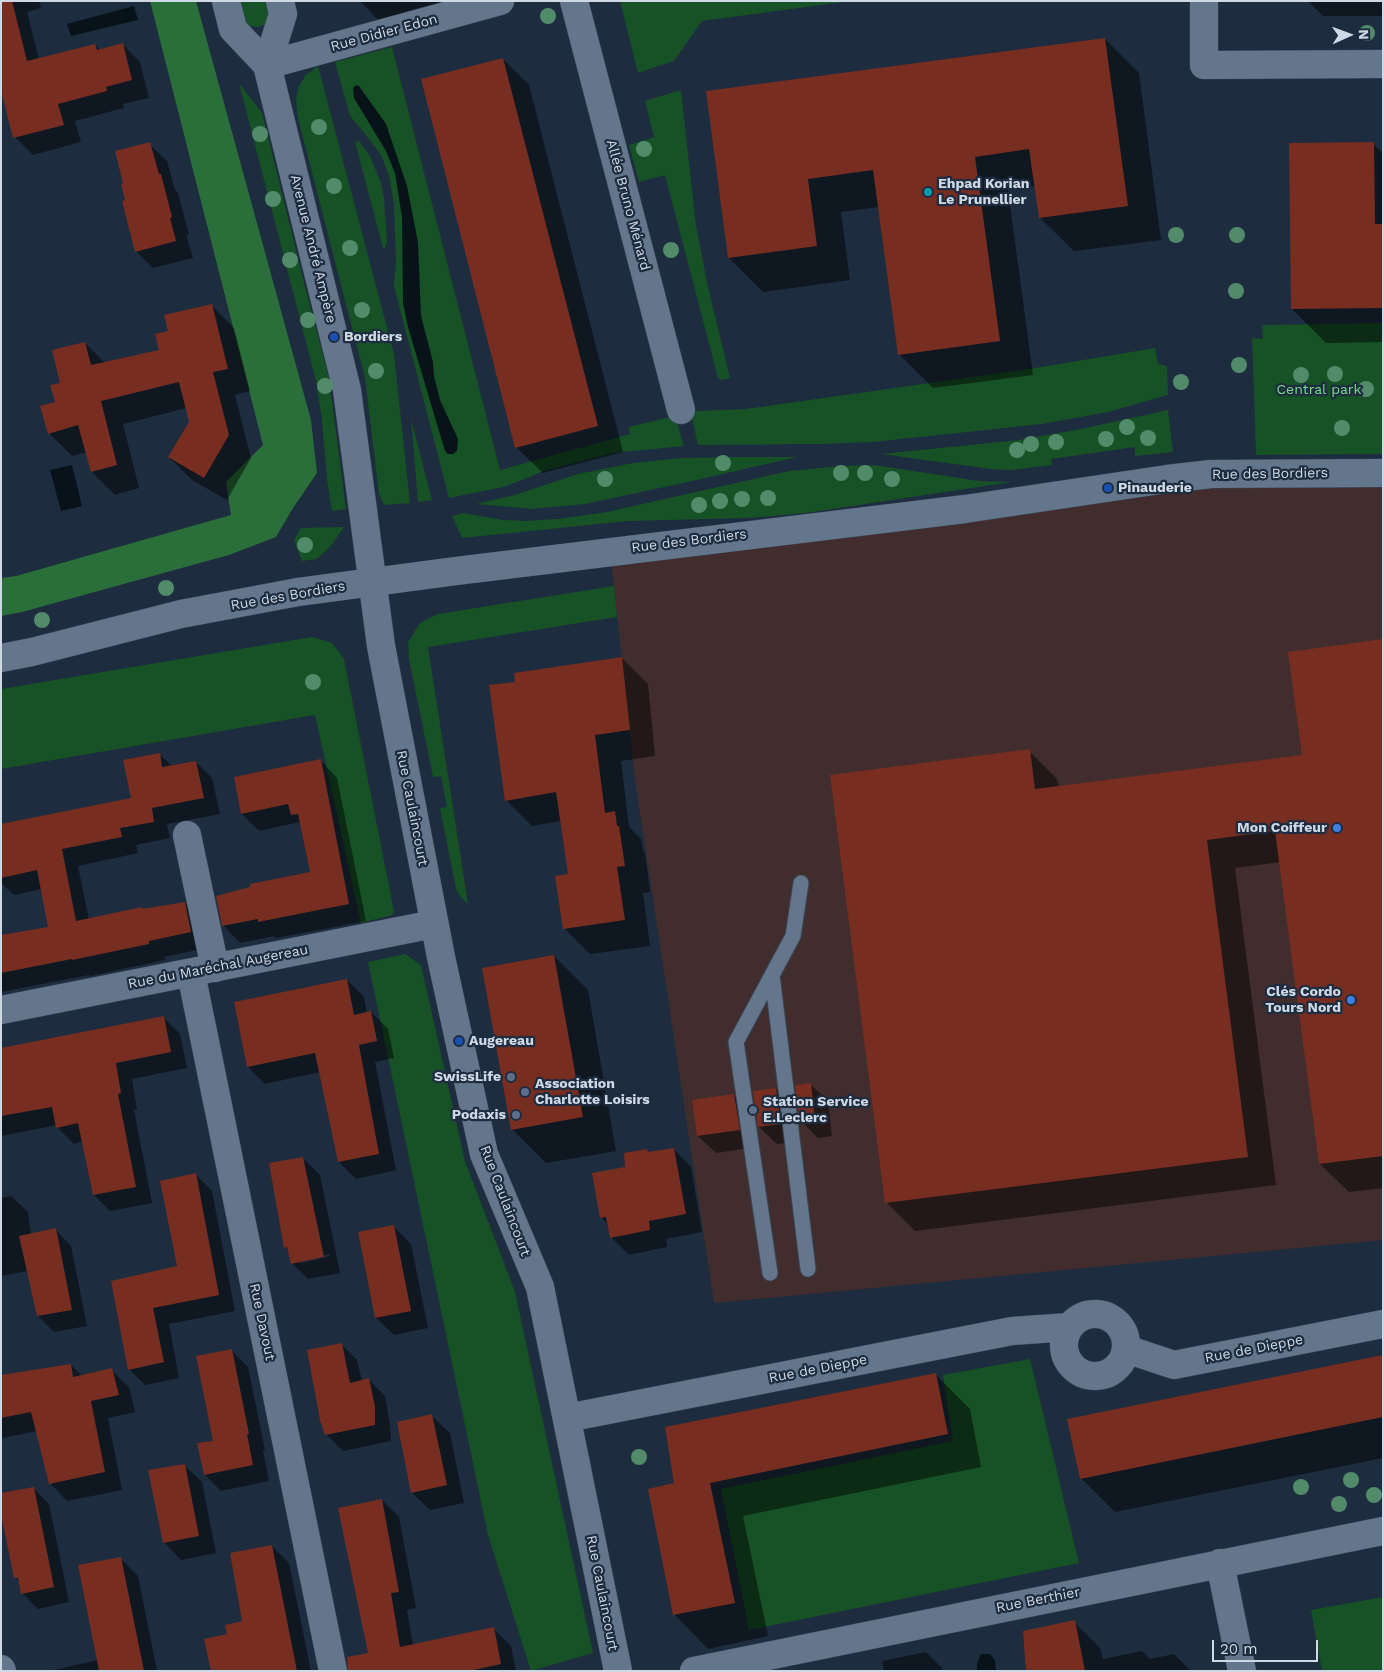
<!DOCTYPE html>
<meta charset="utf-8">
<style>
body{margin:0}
#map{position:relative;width:1384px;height:1672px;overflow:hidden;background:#1d2c3f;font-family:"Work Sans",sans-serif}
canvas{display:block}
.frame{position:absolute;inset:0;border:2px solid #cfd9e6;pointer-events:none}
.north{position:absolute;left:1324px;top:10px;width:50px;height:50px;-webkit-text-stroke:4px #1d2c3f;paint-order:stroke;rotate:88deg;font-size:14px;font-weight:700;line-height:20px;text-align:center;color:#cfd9e6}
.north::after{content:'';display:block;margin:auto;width:18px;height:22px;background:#cfd9e6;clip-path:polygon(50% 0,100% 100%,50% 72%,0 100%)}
.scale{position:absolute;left:1212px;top:1640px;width:106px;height:22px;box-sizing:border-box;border:2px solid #cfd9e6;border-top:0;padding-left:6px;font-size:15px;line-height:18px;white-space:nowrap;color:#cfd9e6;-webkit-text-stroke:4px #1d2c3f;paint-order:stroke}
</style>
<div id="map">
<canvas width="1384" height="1672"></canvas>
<div class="frame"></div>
<div class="north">N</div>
<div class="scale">20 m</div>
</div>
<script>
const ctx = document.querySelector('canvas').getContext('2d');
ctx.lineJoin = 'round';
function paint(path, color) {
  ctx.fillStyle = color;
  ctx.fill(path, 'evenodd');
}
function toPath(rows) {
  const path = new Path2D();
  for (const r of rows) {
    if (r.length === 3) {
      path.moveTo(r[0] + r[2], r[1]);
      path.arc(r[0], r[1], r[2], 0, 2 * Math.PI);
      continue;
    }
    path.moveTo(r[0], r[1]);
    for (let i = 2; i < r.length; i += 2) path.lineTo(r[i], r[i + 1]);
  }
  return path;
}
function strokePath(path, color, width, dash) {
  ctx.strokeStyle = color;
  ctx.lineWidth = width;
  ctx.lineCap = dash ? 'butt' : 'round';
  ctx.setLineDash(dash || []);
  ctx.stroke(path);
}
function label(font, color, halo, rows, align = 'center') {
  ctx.font = font + ' "Work Sans",sans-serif';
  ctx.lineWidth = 4.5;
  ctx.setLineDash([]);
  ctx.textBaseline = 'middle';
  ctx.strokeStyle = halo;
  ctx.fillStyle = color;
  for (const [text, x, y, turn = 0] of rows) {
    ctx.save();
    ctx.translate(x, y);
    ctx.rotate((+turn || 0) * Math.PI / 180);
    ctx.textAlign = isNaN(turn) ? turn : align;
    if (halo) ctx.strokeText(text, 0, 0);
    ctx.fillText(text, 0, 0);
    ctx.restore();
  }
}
paint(toPath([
 [1383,473,1383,1240,714,1303,635,780,610,551,965,509]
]), '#412d2e');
paint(toPath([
 [238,1,269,1,271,19,265,25,258,27,248,26,244,22],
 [620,1,851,1,702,21,674,61,638,73],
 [392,47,500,470,630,434,628,427,675,416,684,446,613,453,543,471,520,481,503,487,449,498,394,286,396,262,394,204,389,176,381,155,366,135,350,116,335,62],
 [318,66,394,354,410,503,384,505,379,494,365,378,298,118,296,101,298,88,305,76],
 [239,83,262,113,305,287,329,378,346,509,332,511,327,479,322,420,316,381],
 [681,90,696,226,708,287,730,378,722,380,718,378,665,175,639,182,629,145,654,137,645,101],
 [359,141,370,156,381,183,384,198,387,242,385,248,383,248,355,142],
 [1383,323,1383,454,1256,455,1252,338,1263,339,1262,325],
 [1155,348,1158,364,1167,366,1168,395,1108,412,1042,424,873,442,820,444,698,445,691,414,698,411,746,409,1029,369],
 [1168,410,1173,452,1135,456,1135,447,1051,459,1052,465,1011,470,991,469,881,454,1019,440,1081,429],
 [411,419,432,500,418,502],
 [737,457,797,457,688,482,585,504,532,509,476,504,515,495,578,474,633,463,682,458],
 [874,465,979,481,1011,482,806,513,748,518,628,521,462,538,452,516,463,513,503,520,527,521,558,519,607,512,789,471,841,466],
 [344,527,331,546,317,559,302,561,294,540,301,528],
 [614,586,617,617,428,647,468,904,461,898,456,889,440,808,447,807,441,776,433,777,409,659,408,642,420,623,438,614],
 [312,637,332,643,344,659,394,911,392,915,361,923,315,715,1,769,1,689],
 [405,954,421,965,465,1161,515,1292,593,1653,531,1671,488,1535,368,962],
 [1030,1359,1079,1563,749,1630,721,1489,953,1441,943,1375],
 [1383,1597,1383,1671,1322,1671,1311,1610]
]), '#165226');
paint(toPath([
 [150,1,196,1,311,420,317,473,293,508,276,537,229,555,22,612,1,616,1,578,16,576,231,515,226,482,263,445]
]), '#2a6f3a');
paint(toPath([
 [134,6,138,20,71,36,67,24],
 [356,85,359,86,386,124,407,186,418,242,421,316,433,362,434,376,440,400,458,439,457,451,453,454,448,454,445,451,408,327,403,303,402,217,395,173,386,151,354,98,353,88],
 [72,465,82,506,61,511,50,470],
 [981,1654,990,1654,995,1660,996,1671,977,1671,977,1663]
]), '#071319');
paint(toPath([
 [1,1,39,1,41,8,27,12,39,59,95,45,100,50,123,45,140,62,149,98,123,104,124,108,75,121,81,142,33,155,15,137],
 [360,1,453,1,379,21],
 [1308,1,1383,1,1383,16,1323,16],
 [1105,39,1139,73,1161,240,1074,251,1040,218,1036,186,1008,190,1033,375,933,388,899,354,879,207,841,212,850,280,763,292,729,258,707,92],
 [503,59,529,85,623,452,543,473,516,447],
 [149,144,167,161,175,190,178,193,189,235,186,235,193,258,153,268,136,251,127,201],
 [1373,144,1383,153,1383,342,1326,343,1292,309],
 [211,305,234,328,250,391,235,395,251,458,227,500,192,480,169,457,190,422,186,408,123,424,139,488,115,495,92,472,87,452,72,456,49,433,62,383,85,343,105,363,160,351,170,332],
 [1383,641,1383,1188,1349,1192,1320,1164,1281,862,1235,868,1276,1185,915,1231,887,1203,832,776,1029,751,1057,779,1059,787,1304,756],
 [622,658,648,684,655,756,621,761,629,827,641,839,643,851,645,853,650,892,643,893,650,946,590,954,564,928,570,875,561,821,532,826,506,800,517,683],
 [159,754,172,766,196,762,212,778,220,814,167,824,170,838,136,845,138,853,78,866,89,920,185,903,201,920,207,948,164,957,165,960,90,976,89,975,1,992,1,937,50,928,42,889,14,895,1,883,1,825,132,799],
 [320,760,337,778,366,921,276,938,274,936,240,943,223,925,311,873,300,822,259,831,242,814],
 [554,956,588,990,616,1151,546,1163,512,1129],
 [347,980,364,997,367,1013,371,1012,388,1029,394,1058,375,1062,396,1170,356,1179,339,1162,320,1072,265,1084,248,1067],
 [164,1018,180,1034,187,1068,132,1079,137,1109,134,1110,152,1203,110,1211,94,1195,83,1141,74,1144,57,1127,57,1125,1,1136,1,1052],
 [810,1084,828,1101,832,1136,818,1138,801,1121],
 [776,1089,793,1106,798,1141,777,1144,759,1127,754,1092],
 [734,1095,751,1113,756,1147,716,1153,698,1136,693,1101],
 [674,1149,691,1167,702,1232,666,1239,667,1247,629,1255,611,1237,609,1225,601,1217,627,1169,649,1153],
 [303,1158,320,1175,340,1273,308,1279,292,1263,289,1251,286,1247],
 [330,1254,330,1256,301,1263,299,1261],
 [196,1175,212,1191,235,1311,169,1324,179,1378,145,1385,129,1369,113,1282,178,1267],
 [11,1196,28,1212,31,1235,55,1229,71,1246,87,1326,54,1332,38,1316,28,1271,1,1276,1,1198],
 [393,1226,411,1244,428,1328,394,1335,376,1318],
 [341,1344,357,1360,362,1381,369,1380,385,1396,390,1425,391,1441,343,1451,326,1434],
 [231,1350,248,1367,265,1450,263,1451,269,1481,221,1491,205,1475,214,1442],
 [1383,1356,1383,1458,1115,1512,1081,1478],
 [71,1365,82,1376,111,1370,129,1387,135,1412,108,1418,122,1490,67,1501,50,1483,37,1431,3,1438,1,1437,1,1376],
 [936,1375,970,1409,981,1467,743,1516,768,1636,708,1649,675,1615,650,1490,676,1484],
 [432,1416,450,1433,464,1503,430,1510,412,1493,398,1423],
 [184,1465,202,1482,216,1553,181,1560,164,1542],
 [33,1488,49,1504,69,1602,38,1609,22,1593,20,1582,16,1578],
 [382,1500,399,1517,416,1608,407,1610,413,1645,494,1629,511,1646,516,1671,371,1671,370,1655],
 [272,1546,289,1563,311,1671,212,1671,244,1622],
 [120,1558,138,1576,157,1671,50,1671,98,1660],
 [1074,1622,1100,1648,1103,1659,1142,1651,1150,1659,1174,1654,1191,1671,1027,1671],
 [926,1652,942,1668,942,1671,884,1671,882,1661]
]), '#0007');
paint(toPath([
 [1,1,12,1,27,61,95,44,97,50,123,43,132,80,106,87,107,91,58,104,64,125,13,138,1,90],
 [1105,38,1128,206,1039,218,1029,149,975,157,1000,341,898,355,873,170,808,179,817,246,728,258,706,91],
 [503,58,598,426,515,448,421,79],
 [150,142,159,174,161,174,172,217,170,218,176,241,135,252,122,201,125,200,121,184,123,183,115,151],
 [1374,142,1375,224,1383,224,1383,308,1291,309,1289,143],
 [212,304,228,369,213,372,229,435,204,478,168,457,189,422,179,382,101,401,117,465,91,472,78,425,48,434,40,406,55,402,50,385,60,383,52,350,85,342,91,365,159,350,155,334,168,331,164,315],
 [1383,639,1383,1156,1319,1164,1275,831,1207,840,1248,1157,885,1203,830,775,1030,749,1035,789,1302,755,1288,652],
 [622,657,630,730,595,735,605,813,615,811,617,826,619,826,625,866,617,867,625,920,563,929,555,876,568,874,556,792,505,801,489,685,515,682,514,673],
 [160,753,162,767,196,761,204,798,152,808,154,822,120,828,122,837,62,849,76,921,142,907,142,909,185,902,191,932,149,941,149,944,72,960,72,959,1,973,1,935,48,927,37,870,1,878,1,824,131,798,123,760],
 [321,759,349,904,258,922,258,919,222,926,216,896,250,887,250,884,310,872,298,814,291,815,288,804,241,814,234,777],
 [554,955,583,1117,511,1130,482,968],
 [347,979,354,1015,371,1011,377,1041,359,1045,379,1154,338,1162,315,1053,247,1067,234,1002],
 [164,1016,171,1052,116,1063,121,1093,118,1094,136,1187,93,1195,78,1123,56,1128,52,1107,1,1116,1,1048],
 [811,1083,815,1119,799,1121,795,1085],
 [776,1088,781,1124,758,1127,753,1091],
 [734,1094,740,1130,697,1136,692,1100],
 [674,1148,686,1214,649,1221,650,1230,610,1238,606,1217,600,1218,592,1173,625,1167,624,1153,647,1149,648,1152],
 [303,1157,324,1257,291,1264,287,1247,284,1248,269,1163],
 [196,1173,219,1295,153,1308,164,1362,128,1370,111,1281,177,1266,160,1181],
 [394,1225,411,1311,375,1318,358,1232],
 [56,1228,72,1310,37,1316,19,1236],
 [342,1343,350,1383,369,1378,375,1407,375,1425,325,1435,320,1420,307,1350],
 [232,1349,249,1434,247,1434,253,1465,204,1475,197,1443,213,1441,196,1356],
 [1383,1355,1383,1417,1080,1479,1067,1419],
 [71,1364,73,1377,112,1368,119,1395,91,1401,105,1472,49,1484,31,1412,1,1418,1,1375],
 [936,1373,948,1434,710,1483,735,1603,673,1615,648,1489,674,1483,665,1427],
 [432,1414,447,1485,411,1493,397,1422],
 [185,1464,199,1536,163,1543,148,1470],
 [34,1487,54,1587,21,1594,18,1578,14,1578,1,1514,1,1493],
 [382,1499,399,1592,391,1593,400,1647,494,1627,501,1664,469,1671,348,1671,347,1657,368,1653,338,1508],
 [272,1545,297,1671,211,1671,204,1639,227,1634,225,1625,242,1621,230,1553],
 [121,1557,144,1671,99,1671,78,1565],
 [1075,1620,1085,1671,1026,1671,1023,1631]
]), '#782d21');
const lane = toPath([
 [772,975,808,1269],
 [770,1273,736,1042,793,936,801,883]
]);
const street = toPath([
 [226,1,233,29,267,65,347,390,381,646,441,957,484,1154,540,1287,618,1671],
 [574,1,681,410],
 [1204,1,1204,65,1383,64],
 [267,65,500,1],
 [267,65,283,14,280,1],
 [187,835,215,968],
 [191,973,333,1671],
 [1,1010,434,924],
 [1095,1345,31],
 [1126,1349,1174,1365,1383,1324],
 [567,1418,1012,1331,1069,1327],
 [1220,1563,1242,1671],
 [1,1669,2,1671],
 [694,1671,1383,1531]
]);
const secondary = toPath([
 [1,658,32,652,181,614,298,592,456,571,965,509,1167,479,1211,474,1383,473]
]);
strokePath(lane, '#3a4757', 17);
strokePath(street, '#3a4757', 29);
strokePath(secondary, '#3a4757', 29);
strokePath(lane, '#64768c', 15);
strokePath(street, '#64768c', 28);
strokePath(secondary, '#64768c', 28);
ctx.fillStyle = '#528b6a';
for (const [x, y] of [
 [548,16],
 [1367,33],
 [319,127],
 [260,134],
 [644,149],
 [334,186],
 [273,199],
 [1176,235],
 [1237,235],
 [350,248],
 [671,250],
 [290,260],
 [1236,291],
 [362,310],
 [308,320],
 [1239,365],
 [376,371],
 [1335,374],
 [1301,375],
 [1181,382],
 [325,386],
 [1366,389],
 [1127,427],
 [1342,428],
 [1148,438],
 [1106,439],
 [1056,442],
 [1031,444],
 [1017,450],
 [723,463],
 [841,473],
 [865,473],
 [605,479],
 [892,479],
 [768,498],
 [742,499],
 [720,501],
 [699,505],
 [305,545],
 [166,588],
 [42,620],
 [313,682],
 [639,1457],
 [1351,1480],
 [1301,1487],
 [1374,1495],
 [1339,1504]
]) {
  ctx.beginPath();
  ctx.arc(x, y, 8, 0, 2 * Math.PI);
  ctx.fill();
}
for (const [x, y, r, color] of [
 [928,192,5,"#0f9aa8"],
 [334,337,5,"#1a4fb4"],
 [1108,488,5,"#1a4fb4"],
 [1337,828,5,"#3f7fe0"],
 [1351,1000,5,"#3f7fe0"],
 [459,1041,5,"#1a4fb4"],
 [511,1077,5,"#5c6f8a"],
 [525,1092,5,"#5c6f8a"],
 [753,1110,5,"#5c6f8a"],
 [516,1115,5,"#5c6f8a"]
]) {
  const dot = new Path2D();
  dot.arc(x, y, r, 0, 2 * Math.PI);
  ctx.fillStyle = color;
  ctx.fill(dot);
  strokePath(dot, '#1d2c3f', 2);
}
label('14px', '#cfd9e6', '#1d2c3f', [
 ["Rue Didier Edon",384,33,-15],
 ["Allée Bruno Ménard",628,205,75],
 ["Avenue André Ampère",313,249,76],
 ["Rue des Bordiers",1270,474,-1],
 ["Rue des Bordiers",689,541,-7],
 ["Rue des Bordiers",288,596,-10],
 ["Rue Caulaincourt",412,808,79],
 ["Rue du Maréchal Augereau",218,967,-11],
 ["Rue Caulaincourt",505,1201,69],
 ["Rue Davout",262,1322,78],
 ["Rue de Dieppe",1254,1349,-11],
 ["Rue de Dieppe",818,1369,-11],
 ["Rue Caulaincourt",602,1593,79],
 ["Rue Berthier",1038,1600,-11]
]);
label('bold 14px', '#cfd9e6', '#1d2c3f', [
 ["Ehpad Korian",938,184],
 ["Le Prunellier",938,200],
 ["Bordiers",344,337],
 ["Pinauderie",1118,488],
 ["Mon Coiffeur",1327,828,"right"],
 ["Clés Cordo",1341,992,"right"],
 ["Tours Nord",1341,1008,"right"],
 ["Augereau",469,1041],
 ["SwissLife",501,1077,"right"],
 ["Association",535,1084],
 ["Charlotte Loisirs",535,1100],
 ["Station Service",763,1102],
 ["E.Leclerc",763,1118],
 ["Podaxis",506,1115,"right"]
], 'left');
label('14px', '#7ed98e', '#1d2c3f', [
 ["Central park",1319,390]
]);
</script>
